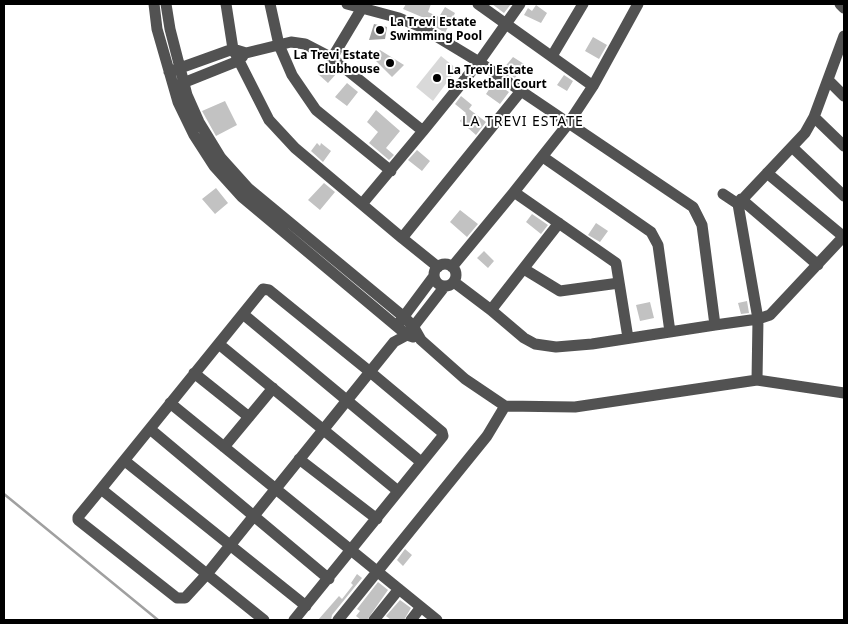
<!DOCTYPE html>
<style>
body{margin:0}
#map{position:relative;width:848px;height:624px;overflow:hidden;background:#fff;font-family:"Noto Sans",sans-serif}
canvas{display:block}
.frame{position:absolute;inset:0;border:5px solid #000;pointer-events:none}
</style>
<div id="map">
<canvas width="848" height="624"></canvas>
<div class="frame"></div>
</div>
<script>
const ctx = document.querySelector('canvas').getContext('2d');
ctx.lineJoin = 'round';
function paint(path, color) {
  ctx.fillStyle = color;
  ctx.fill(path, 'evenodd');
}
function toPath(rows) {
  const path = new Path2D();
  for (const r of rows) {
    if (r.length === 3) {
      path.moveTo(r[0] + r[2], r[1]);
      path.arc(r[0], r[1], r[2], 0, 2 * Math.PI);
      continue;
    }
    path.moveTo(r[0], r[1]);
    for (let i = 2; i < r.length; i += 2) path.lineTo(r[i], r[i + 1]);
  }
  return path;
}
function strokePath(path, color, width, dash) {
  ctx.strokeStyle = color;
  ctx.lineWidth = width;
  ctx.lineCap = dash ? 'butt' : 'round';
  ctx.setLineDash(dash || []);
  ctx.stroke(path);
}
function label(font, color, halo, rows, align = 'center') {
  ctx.font = font + ' "Noto Sans",sans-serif';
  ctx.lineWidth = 4;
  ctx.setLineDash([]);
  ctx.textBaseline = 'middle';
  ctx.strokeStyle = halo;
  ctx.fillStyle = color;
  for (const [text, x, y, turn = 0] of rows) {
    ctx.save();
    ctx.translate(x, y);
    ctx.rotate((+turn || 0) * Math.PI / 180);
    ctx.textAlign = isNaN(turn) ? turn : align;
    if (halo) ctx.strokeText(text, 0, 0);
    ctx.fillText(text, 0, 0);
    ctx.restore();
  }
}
paint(toPath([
 [441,56,457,69,433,101,416,87]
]), '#d9d9d9');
paint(toPath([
 [374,24,387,27,385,39,369,40]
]), '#a0a0a0');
strokePath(toPath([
 [4,494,158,620]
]), '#a0a0a0', 2.5);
paint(toPath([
 [406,4,431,4,428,12,439,17,445,7,455,13,445,33,434,26,436,23,403,9],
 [492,4,511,4,504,13],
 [536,5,547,13,541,23,524,15,528,8,532,11],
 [593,37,607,45,599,59,585,51],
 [380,50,404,65,392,77,372,57],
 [513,57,524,64,515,78,503,69],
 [326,64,336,74,328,83,318,74],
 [564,75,573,81,567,91,557,85],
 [494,82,509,92,500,104,486,94],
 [347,83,358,92,347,106,335,97],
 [461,96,472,105,469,109,486,122,476,135,460,121,466,113,455,104],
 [225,101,237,125,216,136,202,111],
 [376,110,400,131,386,148,394,155,389,160,369,143,378,132,367,122],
 [317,143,320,146,321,143,331,151,323,162,311,151],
 [417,150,430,161,422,171,408,160],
 [324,183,335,192,320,210,308,200],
 [216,188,228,203,215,214,202,199],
 [460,210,478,224,467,237,450,222],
 [532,214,548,225,541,234,526,222],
 [596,223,608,231,600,242,588,235],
 [484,251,494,261,488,268,477,258],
 [747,301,749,313,741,314,738,303],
 [650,302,654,318,640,321,636,305],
 [405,549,412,555,403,566,397,560],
 [357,574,362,578,332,615,331,620,318,620,339,596,342,599,353,585,351,583],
 [378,582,388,590,367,620,361,620,356,616,360,611,357,609],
 [400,600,411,608,404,620,391,620,386,616]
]), '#c2c2c2');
strokePath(toPath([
 [154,4,157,29,178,102,194,135,214,166,242,197,407,335,413,337],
 [166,4,170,29,187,95,199,122,221,158,248,188,404,317,413,326,421,340,465,379,505,406,575,407,757,380,844,393],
 [226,4,233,49,269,120,295,148,402,238],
 [270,4,279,45,292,75,305,94,316,110,391,171],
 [347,4,399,18,421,27,479,62,520,4],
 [478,4,593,86],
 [840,4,844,8],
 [552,56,583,4],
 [332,58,362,8],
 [169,72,233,49,246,53,291,42,305,44,332,58,423,131,479,62,521,91,402,238,438,267],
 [828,80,844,96],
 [178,85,238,61,243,56],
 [521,91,693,207,702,225,715,325,592,344,556,347,535,344,524,338,491,310,559,223],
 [814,117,844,146],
 [792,147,844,196],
 [543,157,651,232,658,245,670,332],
 [767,173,844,237],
 [723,194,738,204],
 [741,199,818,265],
 [362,204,423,131],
 [445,275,11],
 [452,267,514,192],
 [524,269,560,291,619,283],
 [454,282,491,310],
 [243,314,421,462],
 [399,323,434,276],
 [715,325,758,319,770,315,844,236],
 [628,338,616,263,514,192,568,124,593,86,638,4],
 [220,345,398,491],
 [194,373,249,417],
 [757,380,758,319,738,204,805,133,814,117,844,36],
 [170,403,437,620],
 [150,429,329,579],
 [224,447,273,388],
 [299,459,377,519],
 [125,461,306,606],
 [101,489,78,517,78,520,177,598,185,598,207,574,394,342,407,335,445,286],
 [264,620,101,489,263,289,269,290,369,371,442,432,443,436,294,620],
 [338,620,487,436,505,406],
 [374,620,399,589],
 [411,620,421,607]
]), '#525252', 11);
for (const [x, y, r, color] of [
 [380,30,5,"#000"],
 [390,63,5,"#000"],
 [437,78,5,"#000"]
]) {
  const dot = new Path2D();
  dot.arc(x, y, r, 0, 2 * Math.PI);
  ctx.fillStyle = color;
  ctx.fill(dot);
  strokePath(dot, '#fff', 2);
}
label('bold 12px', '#000', '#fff', [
 ["La Trevi Estate",390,23],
 ["Swimming Pool",390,37],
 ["La Trevi Estate",380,56,"right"],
 ["Clubhouse",380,70,"right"],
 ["La Trevi Estate",447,71],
 ["Basketball Court",447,85]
], 'left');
ctx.letterSpacing = '1px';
label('14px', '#000', '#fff', [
 ["LA TREVI ESTATE",523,122]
]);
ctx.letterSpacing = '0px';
</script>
